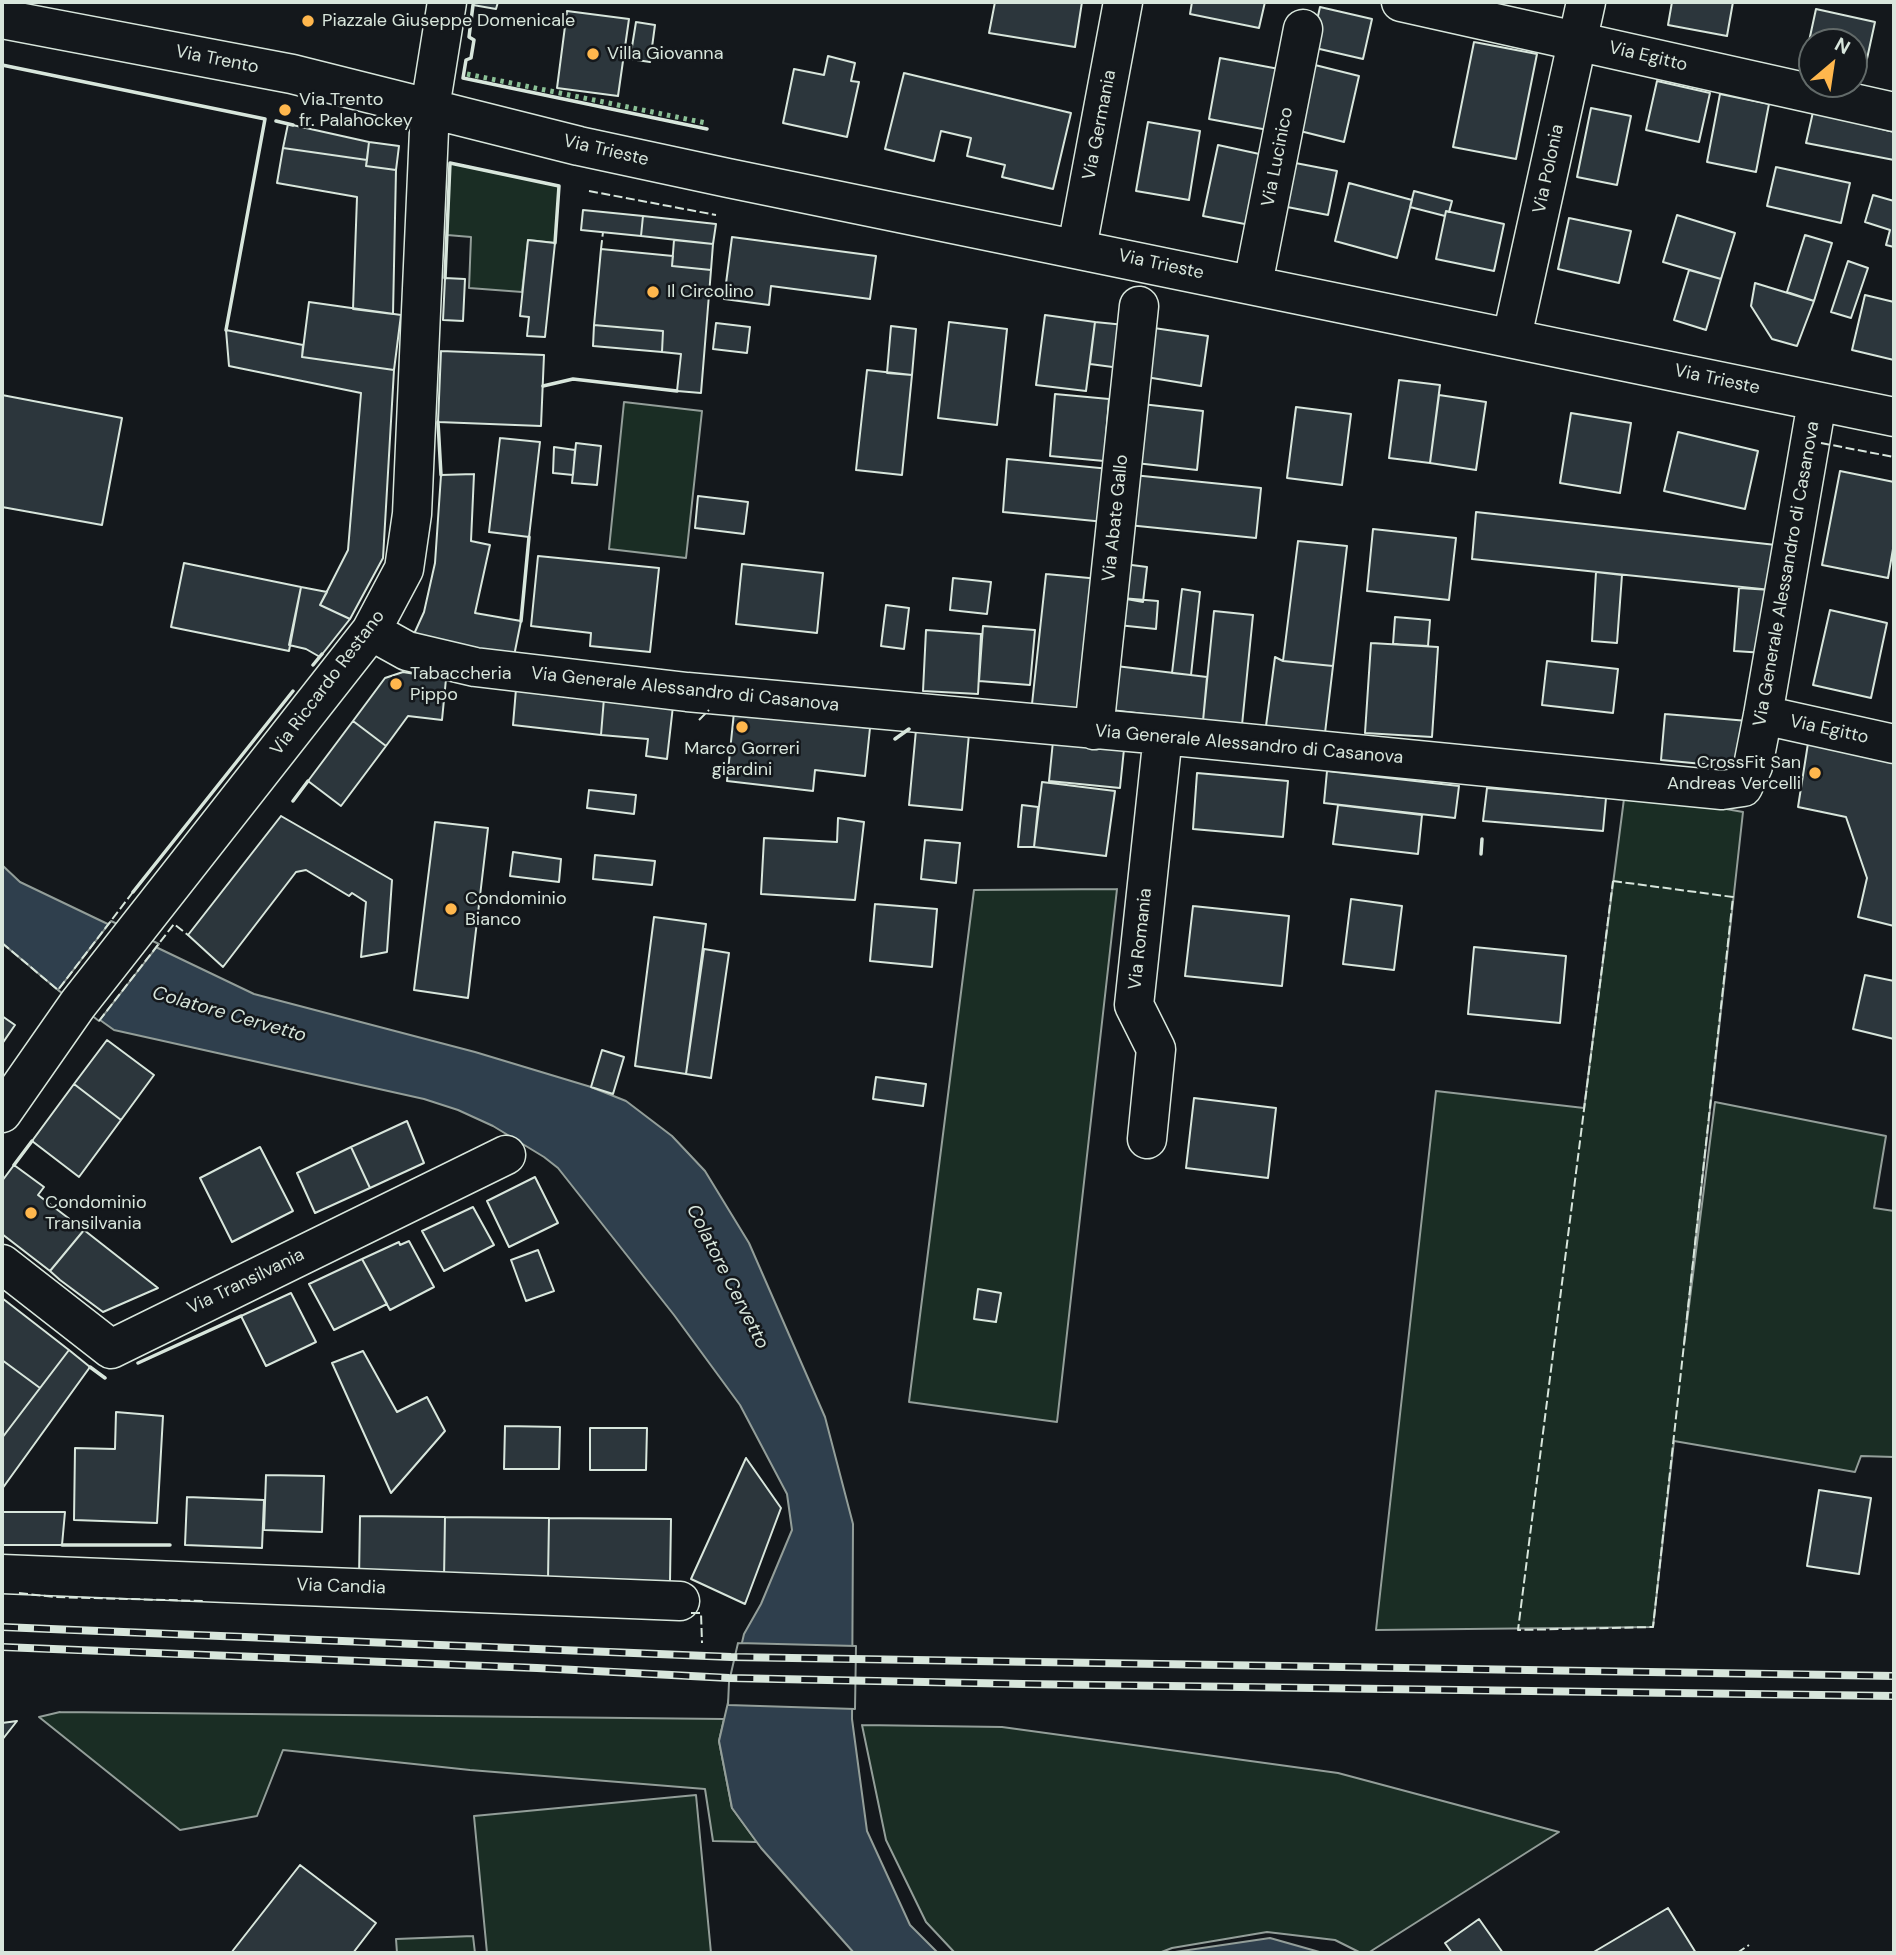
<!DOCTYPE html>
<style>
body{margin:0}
#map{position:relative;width:1896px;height:1955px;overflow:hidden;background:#14181c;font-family:"DM Sans",sans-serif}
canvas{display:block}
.frame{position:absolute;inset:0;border:4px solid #d8e6dc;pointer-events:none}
.north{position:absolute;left:1798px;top:28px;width:70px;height:70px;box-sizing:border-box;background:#14181c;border:2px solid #626a69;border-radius:50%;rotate:29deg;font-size:19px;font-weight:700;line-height:28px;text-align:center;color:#d8e6dc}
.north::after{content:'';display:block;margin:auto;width:24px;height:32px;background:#ffb74d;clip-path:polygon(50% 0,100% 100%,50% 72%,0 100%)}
</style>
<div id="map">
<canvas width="1896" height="1955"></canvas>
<div class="frame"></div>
<div class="north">N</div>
</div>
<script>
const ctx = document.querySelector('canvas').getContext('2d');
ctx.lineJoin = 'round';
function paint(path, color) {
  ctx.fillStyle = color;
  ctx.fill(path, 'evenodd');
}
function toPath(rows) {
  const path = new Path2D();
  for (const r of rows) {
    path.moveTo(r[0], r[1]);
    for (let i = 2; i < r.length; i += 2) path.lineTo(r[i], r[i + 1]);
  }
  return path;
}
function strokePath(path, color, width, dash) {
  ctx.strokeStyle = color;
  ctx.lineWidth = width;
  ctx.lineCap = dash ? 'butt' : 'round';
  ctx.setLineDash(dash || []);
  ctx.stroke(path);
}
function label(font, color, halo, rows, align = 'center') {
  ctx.font = font + ' "DM Sans",sans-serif';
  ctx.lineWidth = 5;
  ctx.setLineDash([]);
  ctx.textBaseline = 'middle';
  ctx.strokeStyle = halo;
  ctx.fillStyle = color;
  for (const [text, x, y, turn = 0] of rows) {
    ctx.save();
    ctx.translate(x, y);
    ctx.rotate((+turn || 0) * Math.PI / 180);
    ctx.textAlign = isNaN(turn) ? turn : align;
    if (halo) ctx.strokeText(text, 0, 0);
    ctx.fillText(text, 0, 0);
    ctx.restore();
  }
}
const green = toPath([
 [450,163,559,186,555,243,528,240,522,292,469,288,471,237,447,235,450,163],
 [624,402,702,411,686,558,609,549,624,402],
 [1625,791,1743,812,1684,1345,1715,1102,1886,1136,1874,1208,1894,1211,1894,1457,1861,1456,1855,1472,1674,1441,1653,1627,1376,1630,1436,1091,1584,1108,1625,791],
 [1117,889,1057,1422,909,1402,974,890,1117,889],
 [60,1712,724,1719,719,1741,732,1808,757,1842,713,1841,705,1789,470,1770,283,1750,257,1816,180,1830,39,1717,60,1712],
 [862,1725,1002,1727,1338,1773,1559,1832,1368,1953,1361,1953,1335,1940,1267,1932,1172,1948,1159,1953,955,1953,926,1922,886,1840,862,1725],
 [696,1795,711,1953,487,1953,474,1816,696,1795],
 [473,1936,475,1953,397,1953,396,1939,473,1936]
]);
paint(green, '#1a2d24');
strokePath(green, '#939e99', 2);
const water = toPath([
 [2,865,20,882,254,994,475,1052,591,1087,626,1101,672,1136,705,1171,749,1243,825,1417,853,1524,852,1719,867,1831,910,1925,938,1953,854,1953,761,1848,732,1808,719,1741,744,1634,761,1604,792,1530,787,1494,740,1405,674,1315,558,1168,544,1157,493,1126,458,1110,424,1099,114,1030,58,990,2,943,2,865],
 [1270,1938,1323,1953,1173,1953,1175,1952,1270,1938]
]);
paint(water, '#2f3f4d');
strokePath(water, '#939e99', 2);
const pier = toPath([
 [111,921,159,944,99,1021,58,990,111,921],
 [738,1643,856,1646,855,1709,728,1705,729,1682,738,1643]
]);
paint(pier, '#14181c');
strokePath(pier, '#939e99', 2);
const building = toPath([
 [473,2,498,2,496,9,473,5,473,2],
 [995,2,1082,2,1075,47,989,33,995,2],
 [1192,2,1265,2,1259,28,1190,14,1192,2],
 [1672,2,1733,2,1727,36,1668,25,1672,2],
 [1320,7,1372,19,1363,59,1311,47,1320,7],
 [1816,9,1875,22,1865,68,1854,66,1854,42,1812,42,1812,56,1806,55,1816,9],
 [567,11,629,19,618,96,557,88,567,11],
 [636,22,655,25,650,62,630,59,636,22],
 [1474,42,1537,54,1516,159,1453,147,1474,42],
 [828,56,855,63,851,81,859,82,847,137,783,123,794,69,824,75,828,56],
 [1220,58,1279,69,1268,130,1209,119,1220,58],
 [1311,64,1359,76,1344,142,1296,130,1311,64],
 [904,73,1071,113,1053,189,1002,177,1005,165,967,156,971,138,941,131,934,161,885,149,904,73],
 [1657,81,1710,93,1699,142,1646,130,1657,81],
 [1720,94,1769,104,1756,172,1707,162,1720,94],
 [1591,108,1631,116,1617,185,1577,177,1591,108],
 [1813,112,1894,132,1894,160,1806,143,1813,112],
 [1148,122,1200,131,1189,200,1136,191,1148,122],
 [288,124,369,142,367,160,283,148,288,124],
 [369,142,399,146,396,170,366,166,369,142],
 [1218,145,1264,155,1250,225,1203,216,1218,145],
 [283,148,367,160,366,166,396,170,393,314,353,309,357,197,277,183,283,148],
 [1285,161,1337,171,1328,215,1277,205,1285,161],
 [1776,167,1850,183,1841,223,1767,206,1776,167],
 [1349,183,1412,200,1397,258,1335,241,1349,183],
 [1414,191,1452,201,1449,212,1446,211,1445,216,1410,207,1414,191],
 [1873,195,1894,201,1894,247,1886,245,1890,230,1865,222,1873,195],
 [583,210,643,216,641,236,581,230,583,210],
 [1446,211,1504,224,1494,271,1436,259,1446,211],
 [1677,215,1735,233,1721,279,1663,262,1677,215],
 [643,216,716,224,713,244,641,236,643,216],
 [1569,218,1631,231,1619,283,1558,269,1569,218],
 [1805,235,1832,243,1814,301,1787,292,1805,235],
 [732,237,876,256,870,299,771,286,769,305,724,299,732,237],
 [528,240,555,243,545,337,527,336,529,317,520,316,528,240],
 [674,240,713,244,711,270,672,266,674,240],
 [601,249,673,256,672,266,711,270,701,393,677,391,681,354,662,352,663,331,594,325,601,249],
 [1848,261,1868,268,1851,318,1831,312,1848,261],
 [1689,270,1721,279,1706,330,1674,320,1689,270],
 [445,278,465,279,463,321,443,320,445,278],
 [1755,283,1814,301,1797,346,1772,339,1751,306,1755,283],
 [1865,295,1894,302,1894,360,1852,350,1865,295],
 [309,302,401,315,394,370,302,357,309,302],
 [1045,315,1095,322,1086,391,1036,385,1045,315],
 [949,322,1007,329,997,425,938,418,949,322],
 [1095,322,1125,325,1120,368,1090,364,1095,322],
 [716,323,750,327,747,353,713,349,716,323],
 [594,325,663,331,662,352,593,346,594,325],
 [891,326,916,329,912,375,887,373,891,326],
 [1154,328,1208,336,1201,386,1146,377,1154,328],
 [226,330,303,345,302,357,394,370,383,558,350,619,320,605,348,550,361,393,229,366,226,330],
 [441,351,544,355,541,426,438,422,441,351],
 [867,370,912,375,902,475,856,470,867,370],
 [1399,380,1440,385,1430,463,1389,458,1399,380],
 [1055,394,1109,399,1104,461,1050,456,1055,394],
 [2,395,122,418,102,525,2,507,2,395],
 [1439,395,1486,402,1476,470,1430,463,1439,395],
 [1142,404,1203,411,1197,470,1136,463,1142,404],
 [1296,407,1351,414,1342,485,1287,478,1296,407],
 [1571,413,1631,423,1620,493,1560,483,1571,413],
 [1678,432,1758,451,1745,509,1664,491,1678,432],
 [500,438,540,442,529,537,489,532,500,438],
 [576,443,601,446,597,485,572,483,576,443],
 [554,447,575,450,573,475,553,473,554,447],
 [1007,459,1110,469,1105,522,1003,512,1007,459],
 [1840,471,1894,482,1894,543,1888,578,1822,565,1840,471],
 [474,474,471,541,490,545,475,613,521,621,513,661,414,634,424,612,435,563,441,475,474,474],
 [1133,475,1261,488,1256,538,1128,525,1133,475],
 [698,496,748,502,744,534,695,528,698,496],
 [1476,512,1776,545,1771,590,1472,559,1476,512],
 [1373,529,1456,538,1449,600,1367,591,1373,529],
 [1298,541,1347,546,1333,666,1283,661,1298,541],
 [538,556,659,568,650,652,590,646,591,633,531,626,538,556],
 [184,563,301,587,289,651,171,627,184,563],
 [742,564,823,573,817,633,736,624,742,564],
 [1124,564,1147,567,1143,602,1121,598,1124,564],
 [1596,572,1622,575,1617,643,1592,641,1596,572],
 [1046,574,1100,579,1087,709,1032,704,1046,574],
 [953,578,991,582,987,614,950,610,953,578],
 [301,587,327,592,320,605,350,619,320,657,306,649,289,645,301,587],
 [1739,588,1771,590,1765,653,1734,651,1739,588],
 [1182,589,1200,592,1191,675,1172,673,1182,589],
 [1121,598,1158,601,1156,629,1118,625,1121,598],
 [886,605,909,608,904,649,881,646,886,605],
 [1830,610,1887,623,1871,698,1813,685,1830,610],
 [1214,611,1253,615,1242,725,1203,721,1214,611],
 [1395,617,1430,620,1428,646,1393,644,1395,617],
 [983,626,1035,630,1030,685,979,681,983,626],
 [926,630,981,634,978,694,923,691,926,630],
 [1371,643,1438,647,1432,737,1365,733,1371,643],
 [1275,657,1283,661,1333,666,1325,733,1266,726,1275,657],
 [1547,661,1618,669,1613,713,1542,705,1547,661],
 [1116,666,1207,677,1203,721,1111,710,1116,666],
 [403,672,446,679,442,720,408,716,386,746,353,721,385,678,403,672],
 [516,689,604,698,601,735,513,725,516,689],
 [604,698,673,706,667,759,646,756,648,739,601,735,604,698],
 [734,712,870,728,865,776,815,770,813,791,727,781,734,712],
 [1665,714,1748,721,1744,768,1661,760,1665,714],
 [353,721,386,746,341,806,308,781,353,721],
 [916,730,969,734,962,810,909,805,916,730],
 [1809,737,1894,755,1894,926,1858,917,1867,878,1846,817,1798,807,1809,737],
 [1053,741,1124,749,1120,788,1049,781,1053,741],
 [1327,771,1459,786,1455,818,1324,803,1327,771],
 [1197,773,1288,781,1283,837,1193,829,1197,773],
 [1042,782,1115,791,1106,856,1034,847,1042,782],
 [1487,788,1606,798,1603,831,1483,821,1487,788],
 [589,790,636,795,634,814,587,808,589,790],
 [1022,805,1038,807,1034,847,1018,847,1022,805],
 [1338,805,1422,815,1418,854,1333,844,1338,805],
 [281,816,392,880,387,952,361,957,366,902,352,893,349,896,306,870,296,872,223,967,188,935,281,816],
 [838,818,864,822,855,900,761,894,764,838,837,842,838,818],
 [435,822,488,828,468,998,414,990,435,822],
 [925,840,960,843,956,883,921,879,925,840],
 [513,852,561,859,559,882,510,876,513,852],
 [595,855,655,861,652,885,593,879,595,855],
 [1351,899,1402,906,1394,970,1343,964,1351,899],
 [875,904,937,909,932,967,870,961,875,904],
 [1193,906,1289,916,1282,986,1185,976,1193,906],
 [654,917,706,924,686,1074,635,1066,654,917],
 [1474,947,1566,956,1560,1023,1468,1014,1474,947],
 [704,949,729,953,711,1078,686,1074,704,949],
 [1865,975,1894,981,1894,1039,1853,1029,1865,975],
 [2,1016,15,1025,2,1044,2,1016],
 [107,1040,154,1075,121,1120,74,1084,107,1040],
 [602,1050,624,1057,613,1094,591,1087,602,1050],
 [876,1077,926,1084,923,1106,873,1099,876,1077],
 [74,1084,121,1120,79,1177,32,1141,74,1084],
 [1194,1098,1276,1108,1268,1178,1186,1168,1194,1098],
 [407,1121,424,1163,370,1188,351,1147,407,1121],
 [260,1147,293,1211,232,1242,200,1178,260,1147],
 [351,1147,370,1188,315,1213,297,1173,351,1147],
 [14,1165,44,1187,38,1195,84,1230,50,1271,2,1234,2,1181,14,1165],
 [535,1177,558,1223,509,1247,487,1201,535,1177],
 [473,1207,494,1245,444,1271,422,1231,473,1207],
 [84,1230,158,1288,103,1312,60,1280,50,1271,84,1230],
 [409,1241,434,1287,390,1310,362,1259,399,1242,400,1245,409,1241],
 [538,1250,554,1291,526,1301,511,1260,538,1250],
 [362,1259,387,1304,334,1330,309,1284,362,1259],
 [978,1289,1001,1293,996,1322,974,1319,978,1289],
 [291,1293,316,1342,266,1366,241,1316,291,1293],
 [2,1298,69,1350,40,1388,2,1360,2,1298],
 [69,1350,90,1367,2,1489,2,1438,69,1350],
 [363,1351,397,1412,427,1397,445,1431,391,1493,332,1363,363,1351],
 [2,1360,40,1388,2,1438,2,1360],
 [116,1412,163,1416,157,1523,74,1520,75,1448,115,1449,116,1412],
 [505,1426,560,1427,559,1469,504,1469,505,1426],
 [590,1428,647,1428,646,1470,590,1470,590,1428],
 [746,1458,781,1508,745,1604,691,1579,746,1458],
 [266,1475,324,1476,322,1532,264,1530,266,1475],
 [1819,1490,1871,1498,1859,1574,1807,1566,1819,1490],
 [187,1497,264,1500,262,1548,185,1545,187,1497],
 [2,1512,65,1512,62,1545,2,1545,2,1512],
 [360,1516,445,1517,444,1579,359,1579,360,1516],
 [445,1517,549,1518,548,1580,444,1579,445,1517],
 [549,1518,671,1519,670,1582,548,1580,549,1518],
 [17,1721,2,1740,2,1723,17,1721],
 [300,1865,376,1923,353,1953,231,1953,300,1865],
 [1668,1908,1696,1953,1592,1953,1668,1908],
 [1479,1919,1503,1953,1452,1953,1445,1943,1479,1919]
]);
paint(building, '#2c363c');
strokePath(building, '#d8e6dc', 2);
const minor = toPath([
 [1401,2,1894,112],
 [2,19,292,74,579,146,728,178,1894,417],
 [1077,248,1123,2],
 [1253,284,1303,29],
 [1512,337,1586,2],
 [371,631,407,651,475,667,687,692,1163,735,1722,790,1743,787,1753,766,1763,715,1817,402],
 [1763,715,1894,744],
 [1094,730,1139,306],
 [2,1113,78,1004,371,631,404,569,412,514,430,108,447,2],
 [1147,1139,1156,1049,1134,1005,1163,735],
 [2,1264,111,1349,506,1155],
 [2,1574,680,1601]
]);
strokePath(minor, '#d8e6dc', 41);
strokePath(minor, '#14181c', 38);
const rail = toPath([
 [2,1627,731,1657,1894,1676],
 [2,1647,537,1668,729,1678,1023,1684,1894,1696]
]);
strokePath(rail, '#d8e6dc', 8);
strokePath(rail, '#14181c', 5, [16]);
strokePath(toPath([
 [467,74,706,123]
]), '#8ac095', 5, [3.5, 5]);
strokePath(toPath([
 [463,78,707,129],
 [589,191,716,215],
 [601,249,603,232],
 [1821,443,1894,457],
 [699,720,709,710],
 [1613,881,1733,897,1653,1627,1518,1630,1613,881],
 [2,943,58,990,133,892],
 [99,1021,174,924,188,935],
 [19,1593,54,1597,204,1601],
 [691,1613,701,1613,702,1643],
 [1737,1953,1749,1945]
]), '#d8e6dc', 2, [9, 3.5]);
strokePath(toPath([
 [473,5,469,37,474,40,471,58,466,60,463,78,707,129],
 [2,65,265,119,226,330],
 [276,121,293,125],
 [445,278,450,163,559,186,555,243],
 [543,386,573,379,677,391],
 [438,422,441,475],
 [521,621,529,537],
 [313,665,322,654],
 [895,739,909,729],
 [293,801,308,781],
 [1481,854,1482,839],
 [133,892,293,691],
 [14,1165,32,1141],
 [138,1363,241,1316],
 [90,1367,105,1378],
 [62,1545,170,1545]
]), '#d8e6dc', 3.5);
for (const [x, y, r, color] of [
 [308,21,7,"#ffb74d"],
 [593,54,7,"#ffb74d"],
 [285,110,7,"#ffb74d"],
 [653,292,7,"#ffb74d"],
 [396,684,7,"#ffb74d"],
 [742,727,7,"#ffb74d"],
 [1815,773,7,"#ffb74d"],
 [451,909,7,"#ffb74d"],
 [31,1213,7,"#ffb74d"]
]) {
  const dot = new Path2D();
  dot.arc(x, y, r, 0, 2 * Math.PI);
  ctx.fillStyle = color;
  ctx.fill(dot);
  strokePath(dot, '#14181c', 2.5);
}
label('18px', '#d8e6dc', '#14181c', [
 ["Piazzale Giuseppe Domenicale",322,21],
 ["Villa Giovanna",607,54],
 ["Via Trento",299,100],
 ["fr. Palahockey",299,121],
 ["Il Circolino",667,292],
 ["Tabaccheria",410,674],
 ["Pippo",410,695],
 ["Marco Gorreri",742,749,"center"],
 ["giardini",742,770,"center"],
 ["CrossFit San",1801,763,"right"],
 ["Andreas Vercelli",1801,784,"right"],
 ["Condominio",465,899],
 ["Bianco",465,920],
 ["Condominio",45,1203],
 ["Transilvania",45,1224]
], 'left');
label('18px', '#d8e6dc', '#14181c', [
 ["Via Egitto",1648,57,13],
 ["Via Trento",217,60,11],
 ["Via Germania",1100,125,-79],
 ["Via Trieste",606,151,13],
 ["Via Lucinico",1278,157,-79],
 ["Via Polonia",1549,169,-78],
 ["Via Trieste",1161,265,12],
 ["Via Trieste",1717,380,12],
 ["Via Abate Gallo",1116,518,-84],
 ["Via Generale Alessandro di Casanova",1787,574,-80],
 ["Via Riccardo Restano",328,683,-53],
 ["Via Generale Alessandro di Casanova",685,690,6],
 ["Via Egitto",1829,730,12],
 ["Via Generale Alessandro di Casanova",1249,745,5],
 ["Via Romania",1141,939,-84],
 ["Via Transilvania",246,1282,-26],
 ["Via Candia",341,1587,2]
]);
label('italic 19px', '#d8e6dc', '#14181c', [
 ["Colatore Cervetto",229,1015,16],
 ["Colatore Cervetto",727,1277,63]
]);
</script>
